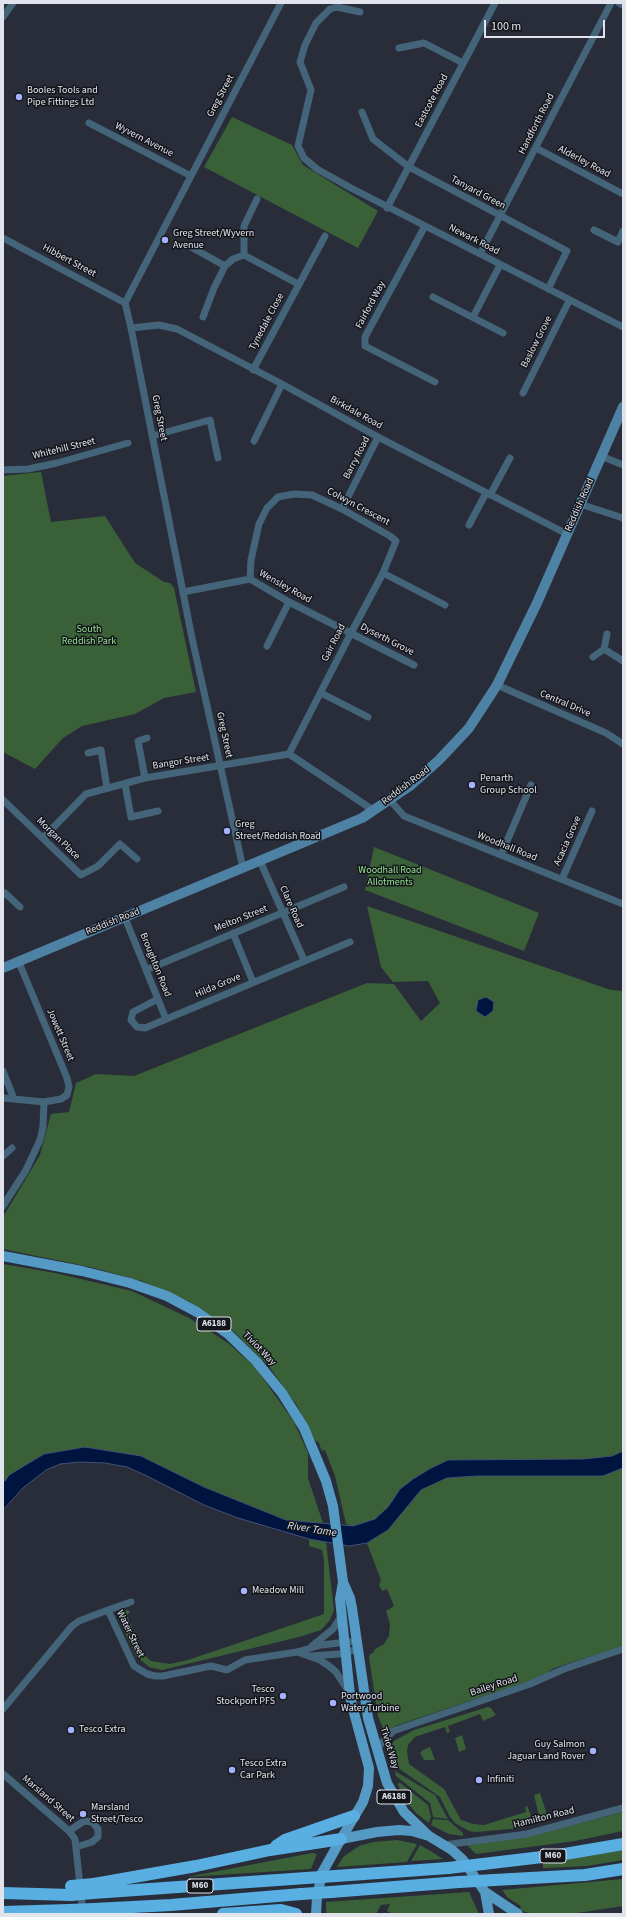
<!DOCTYPE html>
<style>
body{margin:0}
#map{position:relative;width:626px;height:1917px;overflow:hidden;background:#292d39;font-family:"Source Sans 3",sans-serif}
canvas{display:block}
.frame{position:absolute;inset:0;border:4px solid #e1e4ec;pointer-events:none}
.scale{position:absolute;left:484px;top:20px;width:121px;height:18px;box-sizing:border-box;border:2px solid #e1e4ec;border-top:0;padding-left:5px;font-size:12px;line-height:14px;white-space:nowrap;color:#e1e4ec;-webkit-text-stroke:3px #14151b;paint-order:stroke}
</style>
<div id="map">
<canvas width="626" height="1917"></canvas>
<div class="frame"></div>
<div class="scale">100 m</div>
</div>
<script>
const ctx = document.querySelector('canvas').getContext('2d');
ctx.lineJoin = 'round';
function paint(path, color) {
  ctx.fillStyle = color;
  ctx.fill(path, 'evenodd');
}
function toPath(rows) {
  const path = new Path2D();
  for (const r of rows) {
    path.moveTo(r[0], r[1]);
    for (let i = 2; i < r.length; i += 2) path.lineTo(r[i], r[i + 1]);
  }
  return path;
}
function strokePath(path, color, width, dash) {
  ctx.strokeStyle = color;
  ctx.lineWidth = width;
  ctx.lineCap = dash ? 'butt' : 'round';
  ctx.setLineDash(dash || []);
  ctx.stroke(path);
}
function label(font, color, halo, rows, align = 'center') {
  ctx.font = font + ' "Source Sans 3",sans-serif';
  ctx.lineWidth = 3;
  ctx.setLineDash([]);
  ctx.textBaseline = 'middle';
  ctx.strokeStyle = halo;
  ctx.fillStyle = color;
  for (const [text, x, y, turn = 0] of rows) {
    ctx.save();
    ctx.translate(x, y);
    ctx.rotate((+turn || 0) * Math.PI / 180);
    ctx.textAlign = isNaN(turn) ? turn : align;
    if (halo) ctx.strokeText(text, 0, 0);
    ctx.fillText(text, 0, 0);
    ctx.restore();
  }
}
paint(toPath([
 [232,117,292,145,303,165,378,211,358,248,204,167],
 [41,472,51,522,105,516,135,563,164,582,170,583,174,588,196,692,164,698,135,714,82,726,63,738,35,769,3,752,3,476],
 [374,847,539,913,524,951,365,890],
 [367,906,611,990,623,991,623,1451,612,1456,584,1459,448,1460,400,1489,388,1507,375,1519,353,1526,346,1524,335,1476,325,1450,322,1451,318,1441,316,1442,296,1404,268,1365,232,1330,190,1302,142,1281,90,1267,3,1249,3,1217,40,1155,51,1114,69,1112,76,1083,96,1074,134,1076,367,983,394,984,421,1021,440,1003,428,981,393,982,381,967],
 [3,1264,55,1273,132,1291,189,1318,228,1343,255,1367,294,1422,308,1453,308,1478,323,1523,286,1520,204,1487,141,1456,85,1447,44,1454,4,1481,3,1480],
 [623,1468,623,1646,554,1668,541,1677,395,1726,385,1733,378,1716,369,1658,370,1654,373,1653,375,1649,384,1644,389,1636,390,1624,386,1611,394,1606,387,1589,382,1591,379,1585,381,1580,367,1543,388,1530,421,1490,447,1478,477,1476,603,1476],
 [309,1539,326,1542,334,1610,330,1620,321,1630,299,1637,162,1670,149,1667,136,1656,121,1624,124,1611,128,1610,130,1612,127,1615,143,1654,151,1661,170,1664,188,1660,324,1614,324,1560,322,1550,309,1546],
 [488,1707,491,1708,496,1715,483,1721,480,1714,448,1726,450,1732,447,1733,445,1727,415,1737,408,1745,407,1751,409,1764,444,1789,461,1820,473,1824,484,1825,526,1812,525,1807,527,1806,531,1815,528,1824,521,1828,476,1832,469,1831,455,1823,450,1817,440,1797,394,1765,388,1751,394,1741,414,1730],
 [462,1735,466,1749,459,1752,455,1738],
 [430,1747,435,1760,424,1760,420,1753,423,1750],
 [395,1771,435,1795,448,1819,433,1817,430,1803,396,1776],
 [399,1782,428,1805,431,1817,429,1823,416,1813,406,1801,398,1785],
 [540,1793,548,1818,540,1820,534,1795],
 [623,1812,623,1831,575,1841,476,1854,468,1846,468,1844,527,1837],
 [433,1819,448,1820,463,1833,463,1836,449,1834,431,1825],
 [397,1840,417,1844,407,1862,337,1867,343,1857,359,1846,373,1842],
 [420,1845,432,1852,443,1859,411,1861],
 [623,1849,623,1860,587,1866,543,1868,543,1864],
 [312,1853,317,1854,311,1869,187,1877],
 [623,1879,623,1906,571,1914,534,1914,525,1912,520,1909,521,1906,508,1898,502,1890],
 [469,1892,479,1914,393,1914,387,1911,390,1904,381,1905,376,1914,327,1914,326,1911,326,1902]
]), '#3a6038');
const water = toPath([
 [486,997,494,1002,493,1011,485,1017,476,1011,478,1000,486,997],
 [85,1447,141,1456,204,1487,286,1520,353,1526,375,1519,388,1507,400,1489,413,1479,431,1468,448,1460,584,1459,612,1456,623,1451,623,1468,603,1476,477,1476,447,1478,421,1490,388,1530,367,1543,349,1546,309,1539,238,1518,204,1505,147,1476,127,1467,105,1463,80,1462,60,1464,46,1470,23,1488,3,1510,3,1480,5,1481,9,1475,44,1454,85,1447]
]);
paint(water, '#001440');
strokePath(water, '#445274', 1);
strokePath(toPath([
 [619,3,623,5],
 [360,12,337,7,330,9,316,23,305,45,300,62,311,90,298,146,304,158,317,169,351,188,623,327],
 [3,17,13,3],
 [399,48,424,43,463,63],
 [362,112,373,139,409,167,567,251,548,289],
 [89,123,191,176],
 [536,148,623,194],
 [387,208,495,3],
 [425,226,365,337,365,346,435,382],
 [594,230,618,242,623,231],
 [3,238,125,303],
 [191,247,225,266],
 [480,254,611,3],
 [244,255,244,226,257,199],
 [433,297,503,333],
 [203,317,214,288,225,266,233,259,244,255,298,284],
 [473,317,500,265],
 [131,328,159,325,177,329,282,384,378,437,567,534],
 [253,370,325,236],
 [523,393,569,301],
 [152,436,210,420,218,458],
 [254,441,282,384],
 [601,456,623,465],
 [3,470,28,469,57,463,128,443],
 [490,495,510,458],
 [580,504,623,518],
 [342,509,378,437],
 [469,525,486,493],
 [383,573,445,605],
 [250,579,251,560,259,524,267,508,278,497,294,494,312,495,342,509,390,536,396,541,383,573,351,633,289,754],
 [183,592,250,579,289,602,414,665],
 [267,646,289,602],
 [604,649,607,634],
 [593,657,604,649,623,661],
 [497,685,606,733,623,744],
 [321,693,368,717],
 [88,753,101,750,107,788],
 [145,778,138,741,147,738],
 [125,784,131,817,158,811],
 [389,799,404,816,623,904],
 [3,800,81,875,98,866,120,844,137,859],
 [43,838,86,794,145,778,289,754,373,810],
 [501,855,531,785],
 [260,861,304,960],
 [243,868,192,638,131,328,125,303,281,3],
 [562,879,592,811],
 [3,895,5,893,20,907],
 [125,918,166,1019],
 [233,933,253,982],
 [146,970,344,887],
 [158,999,133,1012,131,1020,137,1027,145,1028,350,942],
 [3,1071,14,1099],
 [3,1098,44,1102,61,1099,67,1095,69,1087,67,1078,18,960],
 [3,1156,12,1148],
 [3,1206,26,1170,40,1140,43,1127,44,1102],
 [108,1610,131,1602],
 [312,1646,333,1629,342,1615],
 [297,1652,320,1660,329,1666,336,1672,349,1692],
 [311,1656,339,1654,359,1649],
 [3,1709,72,1626,79,1621,108,1610,134,1666,147,1674,155,1676,163,1676,211,1666,227,1670,245,1660,297,1652,321,1645,357,1641],
 [377,1748,393,1731,530,1684,564,1669,623,1649],
 [3,1774,69,1831,75,1839,83,1913],
 [69,1831,84,1821,92,1822,98,1829,98,1837,92,1842,76,1847],
 [444,1845,527,1834,623,1808]
]), '#446479', 7);
strokePath(toPath([
 [3,968,362,818,411,785,439,760,469,728,497,685,537,603,623,407]
]), '#4e82a4', 10);
strokePath(toPath([
 [3,1256,82,1271,130,1283,167,1296,197,1312,228,1334,256,1361,282,1393,304,1428,326,1481,333,1506,343,1582,340,1599,350,1695,353,1709,369,1768,368,1786,363,1802,341,1839],
 [343,1582,350,1598,352,1608,368,1718,387,1783,404,1812,429,1836],
 [485,1892,518,1914],
 [316,1914,317,1897,322,1873,341,1839,377,1832,399,1830,412,1831,429,1836,452,1850,463,1860,485,1892,489,1914]
]), '#549ac4', 10);
strokePath(toPath([
 [276,1846,285,1840,354,1816],
 [483,1864,559,1855,623,1844],
 [336,1876,448,1868],
 [494,1880,585,1875,623,1869],
 [94,1884,196,1866,270,1850,341,1839],
 [331,1892,459,1882],
 [3,1893,71,1895],
 [93,1893,306,1878],
 [94,1909,171,1905,301,1894],
 [3,1912,69,1910],
 [223,1914,281,1910,296,1914]
]), '#59aee2', 12);
strokePath(toPath([
 [448,1868,483,1864],
 [306,1878,336,1876],
 [459,1882,494,1880],
 [71,1886,94,1884],
 [301,1894,331,1892],
 [71,1895,93,1893],
 [69,1910,94,1909]
]), '#59aee2', 12);
for (const [x, y, r, color] of [
 [19,97,4,"#a4b2fc"],
 [165,240,4,"#a4b2fc"],
 [472,785,4,"#a4b2fc"],
 [227,831,4,"#a4b2fc"],
 [244,1591,4,"#a4b2fc"],
 [283,1696,4,"#a4b2fc"],
 [333,1703,4,"#a4b2fc"],
 [71,1730,4,"#a4b2fc"],
 [593,1751,4,"#a4b2fc"],
 [232,1770,4,"#a4b2fc"],
 [479,1780,4,"#a4b2fc"],
 [83,1814,4,"#a4b2fc"]
]) {
  const dot = new Path2D();
  dot.arc(x, y, r, 0, 2 * Math.PI);
  ctx.fillStyle = color;
  ctx.fill(dot);
  strokePath(dot, '#14151b', 1.5);
}
for (const [x, y, w] of [
 [214,1324,34],
 [394,1797,34],
 [553,1856,26],
 [200,1886,26]
]) {
  const box = new Path2D();
  box.roundRect(x - w / 2, y - 7, w, 14, 3);
  ctx.fillStyle = '#14151b';
  ctx.fill(box);
  strokePath(box, '#e1e4ec', 1);
}
label('bold 9px', '#e1e4ec', null, [
 ["A6188",214,1324],
 ["A6188",394,1797],
 ["M60",553,1856],
 ["M60",200,1886]
]);
label('10px', '#e1e4ec', '#14151b', [
 ["Booles Tools and",27,91],
 ["Pipe Fittings Ltd",27,103],
 ["Greg Street/Wyvern",173,234],
 ["Avenue",173,246],
 ["Penarth",480,779],
 ["Group School",480,791],
 ["Greg",235,825],
 ["Street/Reddish Road",235,837],
 ["Meadow Mill",252,1591],
 ["Tesco",275,1690,"right"],
 ["Stockport PFS",275,1702,"right"],
 ["Portwood",341,1697],
 ["Water Turbine",341,1709],
 ["Tesco Extra",79,1730],
 ["Guy Salmon",585,1745,"right"],
 ["Jaguar Land Rover",585,1757,"right"],
 ["Tesco Extra",240,1764],
 ["Car Park",240,1776],
 ["Infiniti",487,1780],
 ["Marsland",91,1808],
 ["Street/Tesco",91,1820]
], 'left');
label('10px', '#e1e4ec', '#14151b', [
 ["Greg Street",221,96,-62],
 ["Eastcote Road",432,101,-62],
 ["Handforth Road",537,124,-63],
 ["Wyvern Avenue",144,140,27],
 ["Alderley Road",584,162,28],
 ["Tanyard Green",478,193,28],
 ["Newark Road",474,240,27],
 ["Hibbert Street",69,261,28],
 ["Fairford Way",371,305,-62],
 ["Tynedale Close",267,322,-62],
 ["Baslow Grove",537,342,-63],
 ["Birkdale Road",356,413,29],
 ["Greg Street",159,418,79],
 ["Whitehill Street",64,449,-14],
 ["Barry Road",357,458,-63],
 ["Reddish Road",580,505,-66],
 ["Colwyn Crescent",358,507,28],
 ["Wensley Road",285,587,29],
 ["Dyserth Grove",387,640,27],
 ["Gair Road",334,643,-63],
 ["Central Drive",565,704,23],
 ["Greg Street",224,735,78],
 ["Bangor Street",181,762,-9],
 ["Reddish Road",406,786,-37],
 ["Morgan Place",58,839,44],
 ["Acacia Grove",568,841,-66],
 ["Woodhall Road",507,847,22],
 ["Clare Road",291,907,66],
 ["Melton Street",241,919,-22],
 ["Reddish Road",113,922,-22],
 ["Broughton Road",155,965,68],
 ["Hilda Grove",218,986,-23],
 ["Jowett Street",60,1035,67],
 ["Tiviot Way",259,1349,46],
 ["Water Street",130,1634,64],
 ["Bailey Road",494,1686,-18],
 ["Tiviot Way",389,1748,73],
 ["Marsland Street",48,1799,41],
 ["Hamilton Road",544,1818,-14]
]);
label('10px', '#95e791', '#14151b', [
 ["South",89,630],
 ["Reddish Park",89,642],
 ["Woodhall Road",390,871],
 ["Allotments",390,883]
]);
label('italic 11px', '#d4e0f2', '#14151b', [
 ["River Tame",312,1530,9]
]);
</script>
